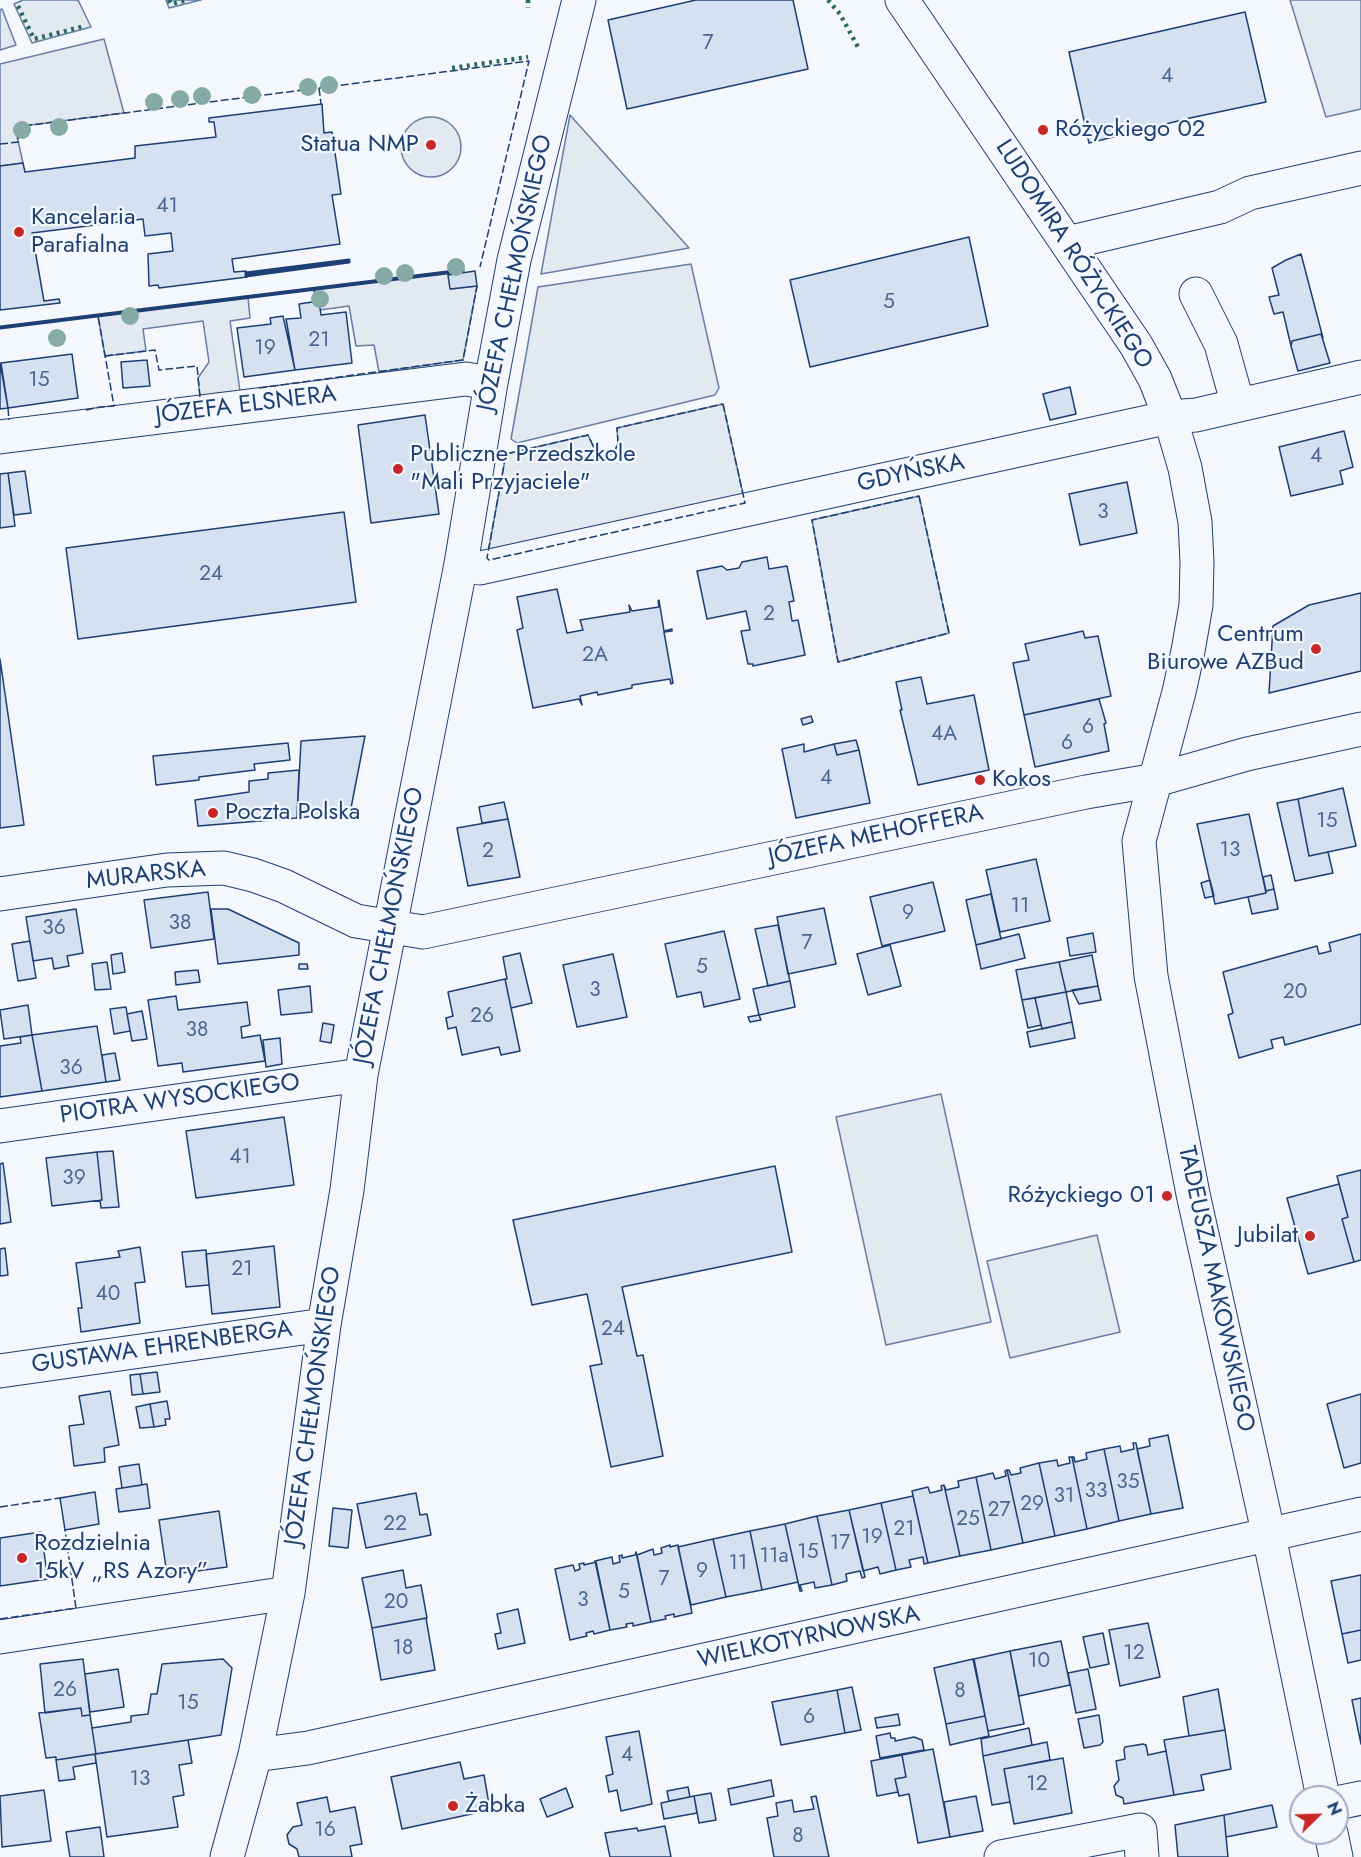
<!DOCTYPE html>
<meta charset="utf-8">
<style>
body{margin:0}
#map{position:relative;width:1361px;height:1857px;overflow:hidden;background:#f4f7fb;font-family:Jost,sans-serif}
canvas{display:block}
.north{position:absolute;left:1289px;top:1785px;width:60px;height:60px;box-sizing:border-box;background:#f4f7fb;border:2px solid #9eadc5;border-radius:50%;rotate:67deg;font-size:16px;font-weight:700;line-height:24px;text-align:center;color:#1d3f73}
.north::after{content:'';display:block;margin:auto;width:21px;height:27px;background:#c62828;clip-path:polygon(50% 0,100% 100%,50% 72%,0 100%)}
</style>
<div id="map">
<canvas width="1361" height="1857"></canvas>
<div class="north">N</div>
</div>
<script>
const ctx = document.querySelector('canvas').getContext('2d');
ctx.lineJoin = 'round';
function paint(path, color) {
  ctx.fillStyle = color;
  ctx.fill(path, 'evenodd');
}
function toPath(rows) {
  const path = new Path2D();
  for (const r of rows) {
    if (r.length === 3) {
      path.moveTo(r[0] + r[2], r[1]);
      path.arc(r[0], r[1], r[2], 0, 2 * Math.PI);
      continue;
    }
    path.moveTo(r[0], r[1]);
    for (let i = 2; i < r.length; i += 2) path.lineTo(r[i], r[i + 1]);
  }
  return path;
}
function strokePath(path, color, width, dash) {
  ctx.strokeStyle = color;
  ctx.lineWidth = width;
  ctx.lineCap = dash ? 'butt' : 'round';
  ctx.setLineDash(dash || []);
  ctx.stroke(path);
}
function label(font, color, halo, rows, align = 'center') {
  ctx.font = font + ' Jost,sans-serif';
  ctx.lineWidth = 4.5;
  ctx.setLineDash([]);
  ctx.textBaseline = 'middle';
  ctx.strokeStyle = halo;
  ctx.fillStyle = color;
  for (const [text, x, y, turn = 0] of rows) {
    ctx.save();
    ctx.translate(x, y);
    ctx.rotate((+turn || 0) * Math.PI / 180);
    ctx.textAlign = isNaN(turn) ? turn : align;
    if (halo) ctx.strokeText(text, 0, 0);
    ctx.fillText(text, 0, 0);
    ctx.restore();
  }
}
const green = toPath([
 [23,0,78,0,91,27,32,43,14,4,23,0],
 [166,0,201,0,169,8,166,0],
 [1290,0,1361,0,1361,109,1326,117,1290,0],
 [2,9,16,45,0,50,0,10,2,9],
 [104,39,124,113,15,127,23,163,0,166,0,64,104,39],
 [570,115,689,248,541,274,570,115],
 [431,147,30],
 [691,264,719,388,715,395,517,443,511,439,538,287,691,264],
 [448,273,451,289,477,286,463,360,379,372,374,345,356,346,349,306,320,310,316,302,314,289,448,273],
 [248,297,250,318,230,321,240,391,200,397,198,378,209,362,203,321,143,329,146,351,105,356,98,316,248,297],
 [723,404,744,499,487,558,506,454,588,435,595,450,603,456,614,453,618,443,617,428,723,404],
 [919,496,949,633,838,662,812,520,919,496],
 [941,1094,991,1322,886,1345,836,1117,941,1094],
 [1097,1235,1120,1332,1010,1358,987,1261,1097,1235]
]);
paint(green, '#e3e9f0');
strokePath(green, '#687fa3', 1.5);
const building = toPath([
 [696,0,793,0,808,69,627,109,608,20,696,0],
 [1245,12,1266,102,1190,118,1089,143,1069,52,1245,12],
 [322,104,324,133,332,132,341,194,332,195,340,244,232,259,234,272,246,271,247,277,159,288,158,285,149,286,148,254,173,251,171,233,145,236,143,219,32,233,44,301,59,299,60,303,0,310,0,166,23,163,25,172,135,158,135,146,216,137,214,122,209,122,209,118,322,104],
 [969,237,988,326,810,367,790,280,969,237],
 [1301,254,1323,338,1321,334,1292,341,1291,346,1283,312,1274,314,1269,297,1279,295,1272,268,1286,260,1301,254],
 [475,271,477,286,450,289,448,275,475,271],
 [319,301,321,315,346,312,352,363,295,370,286,319,301,318,299,304,319,301],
 [283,316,295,370,244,377,237,328,271,324,270,318,283,316],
 [1321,334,1330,363,1298,371,1291,346,1292,341,1321,334],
 [72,354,78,398,8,408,1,363,72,354],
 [147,360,150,386,123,388,121,362,147,360],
 [0,363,8,408,0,409,0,363],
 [1070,387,1076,414,1050,420,1043,394,1070,387],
 [425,415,439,514,371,523,358,425,425,415],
 [1344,431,1353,467,1340,471,1343,484,1291,496,1279,447,1344,431],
 [25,471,31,513,14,515,8,473,25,471],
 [8,473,15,526,0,528,0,474,8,473],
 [1127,482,1137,533,1080,545,1069,494,1127,482],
 [344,512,356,602,78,639,66,548,344,512],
 [767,557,769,569,787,566,794,601,789,602,792,621,798,620,805,655,753,666,753,664,748,664,741,631,750,630,746,611,707,619,697,571,722,566,727,570,739,568,742,562,767,557],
 [557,589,567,633,583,630,580,620,630,612,629,605,632,611,659,607,658,601,659,600,664,631,672,629,672,631,664,632,673,683,671,684,670,679,632,685,632,688,598,695,597,692,580,696,582,705,579,699,533,708,517,630,523,628,517,597,557,589],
 [1361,593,1361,671,1269,693,1273,626,1309,605,1361,593],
 [1083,631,1085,638,1098,636,1111,696,1024,715,1013,663,1029,660,1025,644,1083,631],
 [0,659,24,825,0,828,0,659],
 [921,677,927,704,974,695,989,770,918,785,900,710,902,710,896,682,921,677],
 [1099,699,1106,723,1104,724,1109,751,1035,767,1024,715,1099,699],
 [811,716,813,722,803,725,801,719,811,716],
 [365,736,351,808,342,813,297,818,301,741,365,736],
 [856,740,859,750,837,755,834,744,856,740],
 [288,743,290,760,254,764,255,770,199,777,199,780,156,785,153,756,288,743],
 [804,744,804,752,834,744,837,755,859,750,870,803,796,818,782,749,804,744],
 [299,770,297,818,198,826,195,800,249,792,249,781,268,779,268,773,299,770],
 [1343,788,1356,846,1309,856,1298,799,1343,788],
 [1298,799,1309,856,1328,852,1333,873,1295,881,1277,803,1298,799],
 [504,802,508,819,482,823,479,807,504,802],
 [1249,814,1266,893,1215,904,1197,824,1249,814],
 [508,819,520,877,468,886,457,828,508,819],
 [1036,859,1050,921,1000,932,986,870,1036,859],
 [1271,875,1274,889,1266,891,1263,877,1271,875],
 [1210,880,1214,896,1205,898,1201,883,1210,880],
 [933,882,945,931,882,946,870,897,933,882],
 [1274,889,1278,909,1252,914,1248,897,1266,893,1266,891,1274,889],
 [208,892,214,939,151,948,144,900,208,892],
 [991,894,1001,939,976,945,966,900,991,894],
 [824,908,836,964,788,974,777,917,824,908],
 [76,909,83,953,67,956,69,966,54,969,52,958,33,961,26,917,76,909],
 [211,909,228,909,299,943,299,955,218,964,211,909],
 [778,925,790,981,768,986,755,929,778,925],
 [724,931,740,999,704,1007,701,992,677,997,665,944,724,931],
 [1093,933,1096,952,1070,956,1067,938,1093,933],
 [1019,934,1025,958,981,969,976,945,1019,934],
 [1361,934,1361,1024,1285,1045,1283,1037,1271,1040,1273,1048,1239,1058,1228,1015,1233,1013,1223,972,1317,946,1319,954,1331,951,1329,943,1361,934],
 [30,941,36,978,18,981,12,944,30,941],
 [890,945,901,986,868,995,857,954,890,945],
 [122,953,125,972,113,974,111,955,122,953],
 [520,953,532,1003,511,1008,505,979,507,979,503,957,520,953],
 [613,954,627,1017,577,1027,563,965,613,954],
 [1092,955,1098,986,1066,992,1059,962,1092,955],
 [107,962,111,989,95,990,92,964,107,962],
 [1059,962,1066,992,1022,1000,1016,970,1059,962],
 [299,964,307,964,308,969,299,969,299,964],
 [198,970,200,982,176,985,175,972,198,970],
 [505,979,520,1051,501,1055,499,1047,462,1055,456,1027,448,1029,446,1018,453,1016,448,992,505,979],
 [790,981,795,1007,759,1015,753,989,790,981],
 [310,986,312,1012,281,1015,278,990,310,986],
 [1098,986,1101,1000,1079,1004,1072,990,1098,986],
 [1066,992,1072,1022,1042,1029,1035,998,1066,992],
 [176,996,178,1010,247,1002,250,1025,241,1027,242,1038,260,1035,265,1061,183,1072,182,1063,158,1066,148,1000,176,996],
 [1035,998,1041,1025,1028,1028,1022,1000,1035,998],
 [28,1005,32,1035,4,1039,0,1010,28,1005],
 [126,1007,130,1031,114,1034,110,1009,126,1007],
 [142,1011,147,1039,132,1041,127,1014,142,1011],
 [759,1015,761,1020,750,1022,748,1017,759,1015],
 [1072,1022,1075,1038,1030,1047,1027,1032,1072,1022],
 [323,1023,334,1025,331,1043,320,1041,323,1023],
 [97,1026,106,1082,42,1091,32,1035,97,1026],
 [32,1035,42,1091,0,1097,0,1046,21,1043,20,1037,32,1035],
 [280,1038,282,1064,266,1067,263,1040,280,1038],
 [115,1053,120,1080,106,1082,102,1055,115,1053],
 [284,1117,294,1185,196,1198,186,1131,284,1117],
 [113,1151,119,1207,101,1208,100,1200,102,1200,97,1152,113,1151],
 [97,1152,102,1200,52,1206,46,1158,97,1152],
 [3,1163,11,1222,0,1224,0,1164,3,1163],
 [775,1166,792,1252,622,1287,637,1356,643,1355,663,1456,611,1467,590,1366,602,1364,587,1294,532,1305,513,1220,775,1166],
 [1361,1170,1361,1260,1354,1262,1342,1219,1348,1217,1337,1176,1361,1170],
 [1339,1184,1348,1217,1342,1219,1354,1262,1308,1274,1287,1198,1339,1184],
 [274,1246,280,1307,212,1314,206,1254,274,1246],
 [140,1247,145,1282,135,1283,140,1323,81,1332,78,1308,82,1308,76,1263,120,1257,118,1251,140,1247],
 [5,1248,8,1275,0,1276,0,1249,5,1248],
 [206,1250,209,1285,186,1287,182,1252,206,1250],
 [157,1372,160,1392,143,1394,140,1374,157,1372],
 [140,1374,143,1394,132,1395,130,1375,140,1374],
 [110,1391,119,1445,104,1448,105,1462,74,1466,69,1426,84,1424,79,1396,110,1391],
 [1361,1394,1361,1463,1344,1468,1327,1404,1361,1394],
 [167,1401,170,1419,165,1419,166,1425,154,1427,150,1404,167,1401],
 [150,1404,154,1427,140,1428,136,1407,150,1404],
 [1168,1435,1183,1508,1151,1514,1137,1449,1150,1446,1149,1439,1168,1435],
 [1133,1443,1136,1443,1151,1514,1119,1521,1104,1449,1120,1446,1121,1452,1134,1449,1133,1443],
 [1104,1449,1119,1521,1087,1529,1072,1457,1074,1457,1075,1462,1087,1459,1086,1453,1104,1449],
 [1069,1457,1072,1457,1087,1529,1055,1536,1039,1463,1057,1460,1058,1466,1070,1463,1069,1457],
 [1039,1463,1055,1536,1023,1543,1007,1470,1009,1470,1011,1475,1021,1473,1020,1468,1039,1463],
 [139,1464,142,1485,122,1488,119,1467,139,1464],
 [1007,1470,1023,1543,991,1550,976,1477,993,1473,995,1479,1006,1476,1005,1471,1007,1470],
 [976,1477,991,1550,960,1556,944,1485,946,1490,959,1487,958,1481,976,1477],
 [147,1484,150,1508,119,1512,116,1489,147,1484],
 [944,1485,960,1556,928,1563,912,1491,928,1487,930,1493,942,1490,941,1486,944,1485],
 [95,1492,99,1524,65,1530,60,1498,95,1492],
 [416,1493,420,1515,427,1514,431,1535,366,1548,357,1504,416,1493],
 [913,1496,928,1563,924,1564,923,1557,909,1560,911,1567,896,1570,881,1503,913,1496],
 [881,1503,896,1570,880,1574,878,1567,863,1571,849,1510,881,1503],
 [333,1508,352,1510,348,1548,329,1546,333,1508],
 [849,1510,865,1577,862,1578,860,1571,846,1574,847,1581,832,1585,817,1516,849,1510],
 [219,1511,227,1567,167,1575,159,1520,219,1511],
 [817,1516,832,1585,815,1588,814,1582,800,1585,802,1591,800,1591,785,1524,817,1516],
 [785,1524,798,1582,762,1590,750,1531,785,1524],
 [750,1531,762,1590,726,1597,713,1539,750,1531],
 [41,1532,48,1579,0,1586,0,1538,41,1532],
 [713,1539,726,1597,691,1605,678,1547,713,1539],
 [670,1545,670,1547,678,1545,692,1613,674,1617,674,1614,665,1616,666,1619,651,1622,637,1555,653,1549,654,1555,662,1553,661,1548,670,1545],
 [636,1552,651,1622,633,1626,633,1623,626,1624,627,1627,610,1630,595,1561,612,1557,613,1564,620,1562,619,1556,622,1555,622,1558,635,1555,636,1552],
 [596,1562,610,1630,594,1634,593,1631,586,1633,587,1636,570,1640,555,1569,573,1565,575,1571,580,1569,579,1564,584,1563,584,1565,596,1562],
 [403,1570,406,1588,421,1585,427,1618,372,1628,362,1578,403,1570],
 [1361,1575,1361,1630,1342,1634,1331,1581,1361,1575],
 [518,1609,525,1643,498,1649,495,1634,501,1633,497,1614,518,1609],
 [426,1618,435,1670,381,1680,372,1628,426,1618],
 [1148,1623,1160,1677,1120,1686,1109,1630,1148,1623],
 [1361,1630,1361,1660,1348,1663,1342,1634,1361,1630],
 [1103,1633,1109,1664,1090,1668,1083,1637,1103,1633],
 [1061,1641,1070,1685,1019,1696,1010,1651,1061,1641],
 [1010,1651,1024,1724,988,1731,974,1659,1010,1651],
 [83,1659,90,1715,82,1716,81,1708,45,1713,40,1664,83,1659],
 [223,1659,232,1668,221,1735,96,1754,92,1728,131,1722,131,1716,148,1714,151,1694,157,1694,162,1664,223,1659],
 [973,1659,985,1716,946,1724,934,1668,973,1659],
 [118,1669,124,1707,90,1712,85,1674,118,1669],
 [1088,1669,1096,1709,1076,1713,1068,1673,1088,1669],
 [852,1687,861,1730,845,1733,837,1690,852,1687],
 [1218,1689,1225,1730,1189,1736,1183,1697,1218,1689],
 [837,1690,845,1733,781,1745,772,1702,837,1690],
 [1361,1698,1361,1744,1352,1700,1361,1698],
 [81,1708,82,1716,90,1715,96,1754,56,1760,56,1757,46,1758,39,1713,81,1708],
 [898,1714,900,1725,877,1728,875,1718,898,1714],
 [1099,1715,1103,1742,1100,1745,1084,1748,1078,1719,1099,1715],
 [985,1716,989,1736,950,1745,946,1724,985,1716],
 [1029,1728,1032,1745,983,1756,981,1739,1029,1728],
 [1225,1730,1231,1769,1201,1775,1204,1790,1174,1795,1164,1740,1225,1730],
 [639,1731,652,1804,621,1811,617,1790,609,1792,606,1776,613,1774,606,1737,639,1731],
 [890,1733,891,1738,895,1738,895,1741,914,1737,922,1740,924,1750,880,1758,876,1736,890,1733],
 [188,1740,192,1763,179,1765,184,1795,173,1797,178,1827,107,1837,95,1754,188,1740],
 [1047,1742,1050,1760,1004,1769,1010,1802,992,1805,983,1756,1047,1742],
 [1143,1744,1146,1745,1148,1755,1166,1751,1174,1795,1124,1804,1123,1798,1116,1795,1114,1786,1119,1780,1116,1761,1125,1759,1124,1749,1125,1747,1143,1744],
 [933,1749,950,1837,918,1843,909,1794,899,1796,895,1779,906,1777,902,1755,933,1749],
 [95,1754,96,1763,73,1767,75,1779,59,1781,56,1760,95,1754],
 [902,1755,906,1777,895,1779,898,1792,877,1796,871,1761,902,1755],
 [1063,1758,1072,1813,1014,1824,1004,1769,1063,1758],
 [460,1762,464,1779,484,1775,490,1810,402,1829,391,1777,460,1762],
 [771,1780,774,1796,731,1805,728,1789,771,1780],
 [688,1787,690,1797,669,1801,667,1791,688,1787],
 [566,1788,573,1807,547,1817,540,1799,566,1788],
 [44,1790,51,1841,2,1847,0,1796,44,1790],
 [711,1793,716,1820,699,1823,694,1796,711,1793],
 [694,1796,697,1813,664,1819,661,1803,694,1796],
 [816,1796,829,1857,774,1857,767,1818,778,1816,776,1803,792,1800,794,1812,814,1809,811,1797,816,1796],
 [976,1796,983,1831,950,1837,944,1802,976,1796],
 [327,1797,330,1812,355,1807,362,1844,350,1846,352,1857,299,1857,297,1849,289,1844,287,1835,293,1827,302,1825,297,1803,327,1797],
 [1272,1805,1277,1827,1226,1837,1224,1815,1272,1805],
 [1224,1815,1228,1857,1178,1857,1175,1825,1224,1815],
 [665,1826,671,1857,610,1857,605,1833,637,1828,638,1831,665,1826],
 [100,1827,104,1857,70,1857,66,1832,100,1827]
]);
paint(building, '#d5e0f0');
strokePath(building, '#1d3f73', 1.5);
const minor = toPath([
 [902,0,1136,345,1155,379,1170,417,1185,468,1195,522,1197,562,1196,605,1188,651,1179,692,1139,841,1151,976,1193,1194,1269,1536,1323,1797],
 [1067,243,1220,207,1250,193,1361,168],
 [1196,294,1221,344,1238,405],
 [0,437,466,379,491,383],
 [461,564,480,568,1170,417,1196,415,1361,377],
 [0,894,167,870,224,868,253,875,284,886,356,921,423,932,1086,792,1156,780,1247,754,1361,729],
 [0,1126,361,1075],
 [0,1371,324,1325],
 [0,1637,288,1593],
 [255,1755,308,1748,1361,1514],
 [1337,1803,1361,1798],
 [1331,1833,1336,1857],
 [227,1857,255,1755,288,1593,324,1325,347,1190,361,1075,461,564,491,383,514,260,579,0],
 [1001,1857,1140,1830,1142,1857]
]);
strokePath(minor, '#1d3f73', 35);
strokePath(minor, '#f4f7fb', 33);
strokePath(toPath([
 [169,0,171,4,188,0],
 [528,0,528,8],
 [828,0,840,14,859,49],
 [18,6,34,39,85,26],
 [452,68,528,57]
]), '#2c6c60', 4.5, [3, 4.5]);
strokePath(toPath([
 [319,88,321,104],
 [0,144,19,142,15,127,529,61,480,267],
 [314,289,316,302],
 [105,356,155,350,159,370,197,366,200,397,202,397],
 [259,388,463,360,477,286],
 [723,404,745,503,489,560,487,558,506,454,588,435,595,450,603,456,614,453,618,443,617,428,723,404],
 [8,408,9,420],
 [86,410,100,407,114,406,98,316],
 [919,496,949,633,838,662,812,520,919,496],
 [0,1507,60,1498],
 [0,1619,76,1608,65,1530]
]), '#1d3f73', 1.5, [8, 3]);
strokePath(toPath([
 [349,260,349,262,246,276,246,273,349,260],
 [0,327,463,270,463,271,0,328]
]), '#1d3f73', 3);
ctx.fillStyle = '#86aba6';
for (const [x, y] of [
 [329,85],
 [308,87],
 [252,95],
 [202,96],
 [180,99],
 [154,102],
 [59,127],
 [22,130],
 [456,267],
 [405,273],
 [384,276],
 [320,299],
 [130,316],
 [57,338]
]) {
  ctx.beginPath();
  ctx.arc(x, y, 9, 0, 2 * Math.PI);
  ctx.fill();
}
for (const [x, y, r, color] of [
 [1043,130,6,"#c62828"],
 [431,145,6,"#c62828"],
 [19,232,6,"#c62828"],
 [398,469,6,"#c62828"],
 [1316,649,6,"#c62828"],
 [980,780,6,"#c62828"],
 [213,813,6,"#c62828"],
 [1167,1196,6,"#c62828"],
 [1310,1236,6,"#c62828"],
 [22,1558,6,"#c62828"],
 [453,1806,6,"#c62828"]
]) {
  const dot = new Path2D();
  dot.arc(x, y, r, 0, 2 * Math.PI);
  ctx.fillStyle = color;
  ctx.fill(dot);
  strokePath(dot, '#f4f7fb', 2);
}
label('21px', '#4b6792', null, [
 ["7",708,44],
 ["4",1167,77],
 ["41",167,207],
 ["5",889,303],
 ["21",319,341],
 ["19",265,349],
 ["15",39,381],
 ["4",1316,457],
 ["3",1103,513],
 ["24",211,575],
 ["2",769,615],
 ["2A",595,656],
 ["6",1088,728],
 ["4A",944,735],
 ["6",1067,744],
 ["4",826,779],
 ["15",1327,822],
 ["13",1230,851],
 ["2",488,852],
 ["11",1020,907],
 ["9",908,914],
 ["38",180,924],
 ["36",54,929],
 ["7",807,944],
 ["5",702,968],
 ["3",595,991],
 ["20",1295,993],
 ["26",482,1017],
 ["38",197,1031],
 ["36",71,1069],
 ["41",240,1158],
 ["39",74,1179],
 ["21",242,1270],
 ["40",108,1295],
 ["24",613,1330],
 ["35",1128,1483],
 ["33",1096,1492],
 ["31",1064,1497],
 ["29",1032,1505],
 ["27",999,1511],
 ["25",968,1520],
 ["22",395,1525],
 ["21",904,1530],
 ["19",872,1538],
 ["17",840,1544],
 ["15",808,1553],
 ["11a",774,1557],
 ["11",738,1564],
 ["9",702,1572],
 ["7",664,1580],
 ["5",624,1593],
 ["3",583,1601],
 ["20",396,1603],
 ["18",403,1649],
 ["12",1134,1654],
 ["10",1039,1662],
 ["26",65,1691],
 ["8",960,1692],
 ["15",188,1704],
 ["6",809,1718],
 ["4",627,1756],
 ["13",140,1780],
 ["12",1037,1785],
 ["16",325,1831],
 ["8",798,1837]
]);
label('24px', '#1d3f73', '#f4f7fb', [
 ["Różyckiego 02",1055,130],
 ["Statua NMP",419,145,"right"],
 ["Kancelaria",31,218],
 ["Parafialna",31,246],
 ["Publiczne Przedszkole",410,455],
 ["\"Mali Przyjaciele\"",410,483],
 ["Centrum",1304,635,"right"],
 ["Biurowe AZBud",1304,663,"right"],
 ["Kokos",992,780],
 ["Poczta Polska",225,813],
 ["Różyckiego 01",1155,1196,"right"],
 ["Jubilat",1298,1236,"right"],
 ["Rozdzielnia",34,1544],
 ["15kV „RS Azory”",34,1572],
 ["Żabka",465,1806]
], 'left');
label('24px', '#1d3f73', '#f4f7fb', [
 ["LUDOMIRA RÓŻYCKIEGO",1073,255,57],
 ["JÓZEFA CHEŁMOŃSKIEGO",516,273,-78],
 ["JÓZEFA ELSNERA",246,406,-7],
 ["GDYŃSKA",911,474,-12],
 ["JÓZEFA MEHOFFERA",876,836,-12],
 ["MURARSKA",146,876,-6],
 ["JÓZEFA CHEŁMOŃSKIEGO",390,926,-79],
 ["PIOTRA WYSOCKIEGO",180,1100,-8],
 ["TADEUSZA MAKOWSKIEGO",1215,1289,78],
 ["GUSTAWA EHRENBERGA",162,1348,-8],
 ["JÓZEFA CHEŁMOŃSKIEGO",314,1406,-82],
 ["WIELKOTYRNOWSKA",809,1638,-12]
]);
</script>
